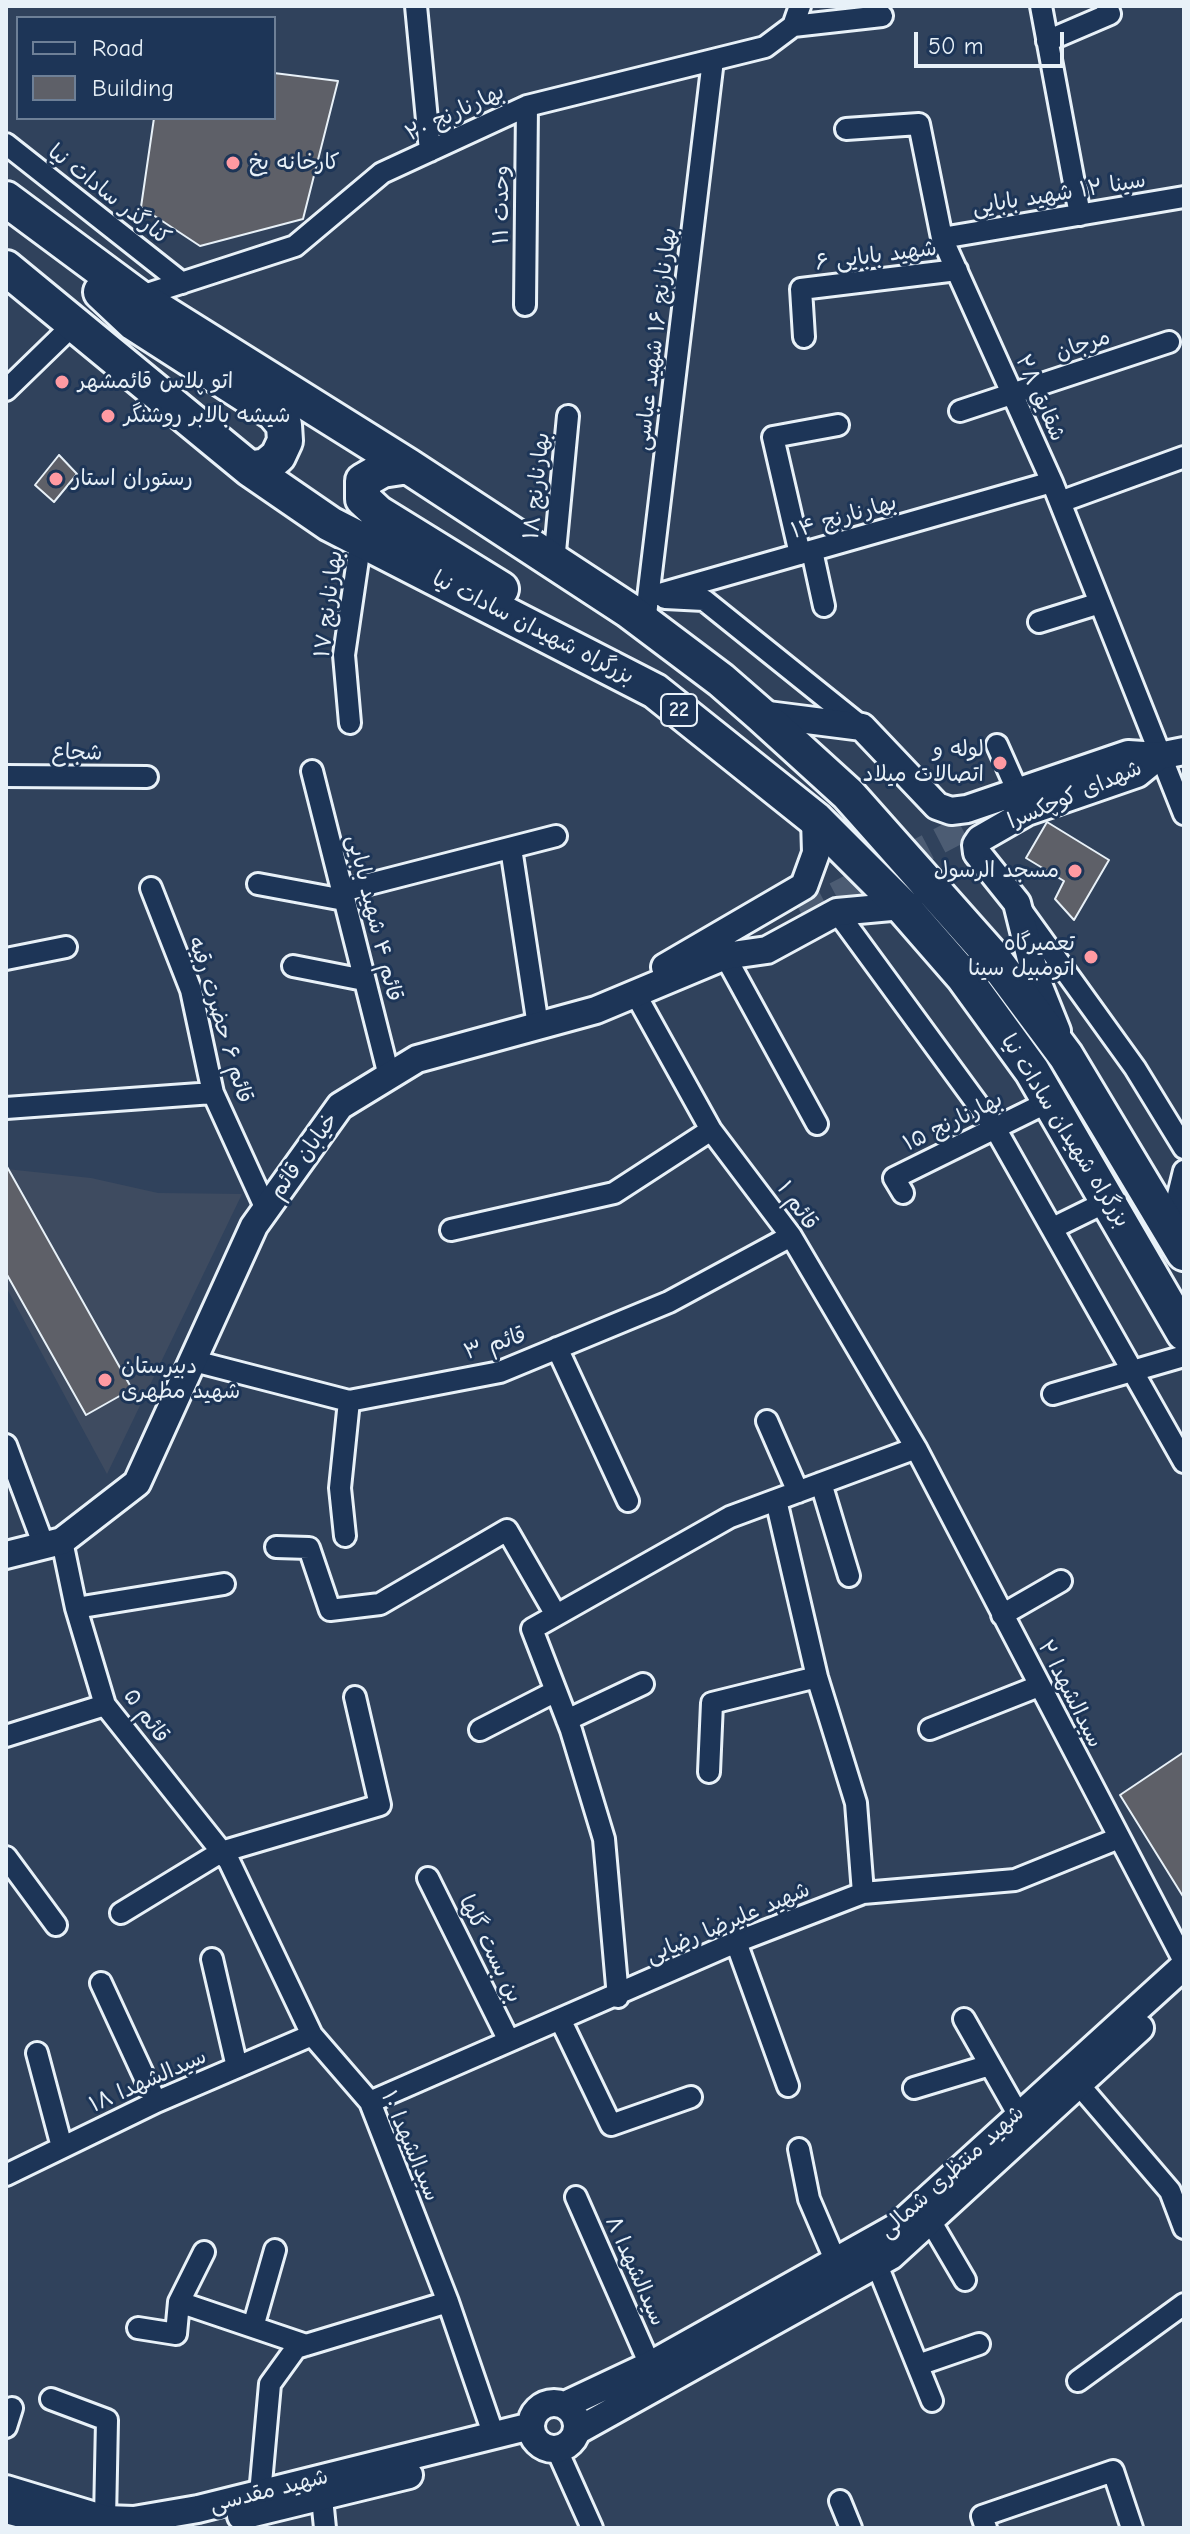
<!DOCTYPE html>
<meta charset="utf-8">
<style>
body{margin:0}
#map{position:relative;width:1190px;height:2534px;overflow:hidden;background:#30425c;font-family:"Comic Neue",sans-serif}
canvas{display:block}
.frame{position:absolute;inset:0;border:8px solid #e8f1f8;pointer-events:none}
.legend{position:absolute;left:16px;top:16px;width:260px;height:104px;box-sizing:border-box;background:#1d3557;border:2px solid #6e8097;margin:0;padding:10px 14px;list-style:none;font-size:24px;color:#e8f1f8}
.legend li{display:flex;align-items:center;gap:16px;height:40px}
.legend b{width:40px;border:2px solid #6e8097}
.scale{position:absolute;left:914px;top:32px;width:150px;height:36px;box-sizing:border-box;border:4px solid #e8f1f8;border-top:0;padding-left:10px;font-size:24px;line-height:28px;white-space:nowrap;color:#e8f1f8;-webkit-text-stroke:6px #1d3557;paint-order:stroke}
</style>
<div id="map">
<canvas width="1190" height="2534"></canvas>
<div class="frame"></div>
<ul class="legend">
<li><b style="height:10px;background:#1d3557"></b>Road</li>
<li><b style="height:22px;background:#5e6068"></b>Building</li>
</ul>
<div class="scale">50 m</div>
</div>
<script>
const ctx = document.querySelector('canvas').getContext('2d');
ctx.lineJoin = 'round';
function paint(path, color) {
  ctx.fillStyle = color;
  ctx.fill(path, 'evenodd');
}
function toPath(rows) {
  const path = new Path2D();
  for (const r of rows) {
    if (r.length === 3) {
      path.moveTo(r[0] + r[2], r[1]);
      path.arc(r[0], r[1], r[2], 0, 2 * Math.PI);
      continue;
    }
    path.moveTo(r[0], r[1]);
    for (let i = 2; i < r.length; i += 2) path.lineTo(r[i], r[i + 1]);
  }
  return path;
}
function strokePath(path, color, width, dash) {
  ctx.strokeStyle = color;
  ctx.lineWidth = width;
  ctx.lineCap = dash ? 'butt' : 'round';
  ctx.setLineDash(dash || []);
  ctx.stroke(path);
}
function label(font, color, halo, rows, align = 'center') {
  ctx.font = font + ' "Comic Neue","Playpen Sans Arabic",sans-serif';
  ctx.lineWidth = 6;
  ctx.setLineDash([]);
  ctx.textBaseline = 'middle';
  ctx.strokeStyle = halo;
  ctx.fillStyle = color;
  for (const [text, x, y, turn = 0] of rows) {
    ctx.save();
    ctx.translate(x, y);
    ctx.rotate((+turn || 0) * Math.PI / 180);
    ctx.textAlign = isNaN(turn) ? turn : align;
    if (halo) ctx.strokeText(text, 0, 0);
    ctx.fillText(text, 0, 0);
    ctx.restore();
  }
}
paint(toPath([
 [6,1169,91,1178,158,1193,242,1194,107,1474,6,1287]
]), '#3e4b60');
const building = toPath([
 [274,73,338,81,303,219,200,246,141,207,154,118,274,118,274,73],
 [59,455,77,474,54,502,35,485,59,455],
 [1047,822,1109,860,1074,920,1055,899,1064,881,1026,858,1047,822],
 [6,1165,132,1389,86,1415,6,1273,6,1165],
 [1184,1752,1184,1898,1120,1795,1184,1752]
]);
paint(building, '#5e6068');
strokePath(building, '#e8f1f8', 2);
strokePath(toPath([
 [801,913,989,815]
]), '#4c5c73', 26, [26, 13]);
const street = toPath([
 [416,6,430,151],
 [1041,6,1080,215],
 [793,26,882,16],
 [1047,41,1110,14,1107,6],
 [846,129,919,124,942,238,1052,482,1184,814],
 [6,144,182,283],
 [942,238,1184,197],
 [138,297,295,246,382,173,527,106,765,47,793,26,800,6],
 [525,305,527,106],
 [804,337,801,289,957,270],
 [6,390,74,324],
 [960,411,1169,342],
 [1060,502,1184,457],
 [812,551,824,606],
 [800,554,773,437,838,425],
 [554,562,568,416],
 [649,597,1052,482],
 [665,598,704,600,862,727],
 [1039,622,1100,603],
 [645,623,713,60],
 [350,723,344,655,361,539],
 [997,745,1017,790],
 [312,771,389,1076],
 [6,776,147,777],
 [511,848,538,1026],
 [258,884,344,900],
 [151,888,191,990,213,1093,266,1209],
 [342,891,556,836],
 [1022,911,1135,1068,1184,1148],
 [837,912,995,1128,1184,1462],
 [725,956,817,1124],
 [6,959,66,947],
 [293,966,364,980],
 [636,995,711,1130,791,1236,916,1448,1184,1961],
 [6,1108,213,1093],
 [903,1193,894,1178,1050,1101],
 [1053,1228,1110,1200],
 [1170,1228,1184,1171],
 [451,1230,614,1193,711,1130],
 [557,1348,628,1501],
 [194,1361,349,1401,500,1372,669,1302,791,1236],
 [1053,1394,1184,1356],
 [767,1421,798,1492],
 [6,1445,44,1546],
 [821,1483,849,1576],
 [776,1500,817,1677,856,1803,863,1893],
 [345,1536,340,1488,349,1401],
 [62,1541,76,1608,105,1705,229,1861,312,2035,370,2102,448,2302,494,2436],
 [276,1547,309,1548,330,1610,380,1604,507,1530,556,1615],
 [76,1608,224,1584],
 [1002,1615,1061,1581],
 [567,1720,643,1684],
 [930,1729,1039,1686],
 [480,1730,556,1691],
 [6,1736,105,1705],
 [709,1772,712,1703,817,1677],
 [6,1857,56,1925],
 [428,1878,509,2041],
 [121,1913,221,1852,380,1805,355,1697],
 [736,1942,788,2086],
 [212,1959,237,2067],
 [101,1983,156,2102],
 [618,1997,604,1839,571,1730,532,1629,730,1517,916,1448],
 [560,2019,611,2125,691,2097],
 [964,2019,1018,2114],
 [37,2053,62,2147],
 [1080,2086,1170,2191,1184,2228],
 [914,2088,990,2065],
 [370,2102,736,1942,863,1893,1015,1880,1119,1838],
 [799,2149,809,2199,836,2262],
 [6,2175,156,2102,312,2035],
 [576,2197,650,2365],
 [931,2222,965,2280],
 [877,2265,932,2401],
 [179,2302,204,2252],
 [253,2327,275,2250],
 [138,2328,176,2334,179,2302,306,2345],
 [918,2365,979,2344],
 [1078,2381,1184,2304],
 [51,2399,107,2420,105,2519],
 [6,2427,12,2408],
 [557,2450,592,2528],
 [260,2494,270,2384,296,2348,448,2302],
 [322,2498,325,2528],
 [840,2501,851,2528],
 [986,2528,982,2516,1113,2471,1132,2528]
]);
const secondary = toPath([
 [760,714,862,727,937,806,951,811,967,809,1128,754,1159,756,1184,751],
 [665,967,804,886,816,853,815,819],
 [1057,1031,1036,979,1017,903,977,853,976,845,980,839,1027,812,1137,774,1159,756],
 [6,1555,62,1541,137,1483,254,1226,340,1106,417,1059,596,1010,725,956,767,950,837,912,902,906],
 [554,2426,23],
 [565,2405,650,2365,898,2226,1184,1966],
 [577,2431,891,2256,1140,2028],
 [6,2489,105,2519,134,2520,198,2509,531,2426],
 [6,2510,73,2528],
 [241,2516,409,2475]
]);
const highway = toPath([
 [6,199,138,297,408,466,628,610,721,680,760,714,848,794,990,954,1066,1056,1184,1253],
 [6,268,250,469,330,524,655,691,815,819,902,906,963,976,1032,1071,1184,1333],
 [101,292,134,323,274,413,284,425,285,441,278,456,266,466,250,469],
 [408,466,382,470,363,481,363,499,378,513,501,589]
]);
strokePath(street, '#e8f1f8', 26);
strokePath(secondary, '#e8f1f8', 32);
strokePath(highway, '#e8f1f8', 40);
strokePath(street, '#1d3557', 20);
strokePath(secondary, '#1d3557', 26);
strokePath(highway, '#1d3557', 34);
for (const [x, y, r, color] of [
 [233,163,8,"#ff9aa2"],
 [62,382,8,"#ff9aa2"],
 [108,416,8,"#ff9aa2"],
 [56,479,8,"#ff9aa2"],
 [1000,763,8,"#ff9aa2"],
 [1075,871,8,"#ff9aa2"],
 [1091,957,8,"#ff9aa2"],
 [105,1380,8,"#ff9aa2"]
]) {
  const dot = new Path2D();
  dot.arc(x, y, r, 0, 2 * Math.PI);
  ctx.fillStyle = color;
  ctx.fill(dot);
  strokePath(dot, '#1d3557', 3);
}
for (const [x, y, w] of [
 [679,710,36]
]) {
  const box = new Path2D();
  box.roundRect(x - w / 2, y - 16, w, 32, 6);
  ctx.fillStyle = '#1d3557';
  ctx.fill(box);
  strokePath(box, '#e8f1f8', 2);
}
label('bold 20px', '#e8f1f8', null, [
 ["22",679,710]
]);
label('22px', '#e8f1f8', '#1d3557', [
 ["بهارنارنج ۲۰",455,113,-25],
 ["سینا ۱۲ شهید بابایی",1059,194,-9],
 ["کنارگذر سادات نیا",109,195,38],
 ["وحدت ۱۱",502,205,-90],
 ["شهید بابایی ۶",876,256,-7],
 ["بهارنارنج ۱۶ شهید عباسی",656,339,-83],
 ["مرجان",1083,345,-18],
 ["شقایق ۲۸",1040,398,66],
 ["بهارنارنج ۱۸",537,486,-84],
 ["بهارنارنج ۱۴",844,517,-16],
 ["بهارنارنج ۱۷",329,604,-83],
 ["بزرگراه شهیدان سادات نیا",533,628,27],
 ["شجاع",77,753,1],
 ["شهدای کوچکسرا",1075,795,-23],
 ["قائم ۴ شهید بابایی",374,918,76],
 ["قائم ۶ حضرت رقیه",220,1020,73],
 ["بهارنارنج ۱۵",953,1122,-26],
 ["بزرگراه شهیدان سادات نیا",1065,1131,58],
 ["خیابان قائم",304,1156,-54],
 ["قائم ۱",797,1206,55],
 ["قائم ۳",495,1344,-17],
 ["سیدالشهدا ۲",1070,1694,63],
 ["قائم ۵",146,1716,54],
 ["شهید علیرضا رضایی",728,1923,-23],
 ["بن بست گلها",490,1949,64],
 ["سیدالشهدا ۱۸",148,2081,-24],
 ["سیدالشهدا ۱۰",410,2146,67],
 ["شهید منتظری شمالی",952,2172,-42],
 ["سیدالشهدا ۸",635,2271,66],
 ["شهید مقدسی",269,2491,-14]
]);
label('22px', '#e8f1f8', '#1d3557', [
 ["کارخانه یخ",249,163],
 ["اتو پلاس قائمشهر",78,382],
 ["شیشه بالابر روشنگر",124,416],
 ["رستوران استار",72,479],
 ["لوله و",984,750,"right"],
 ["اتصالات میلاد",984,775,"right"],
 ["مسجد الرسول",1059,871,"right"],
 ["تعمیرگاه",1075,944,"right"],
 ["اتومبیل سینا",1075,969,"right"],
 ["دبیرستان",121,1367],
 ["شهید مطهری",121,1392]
], 'left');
</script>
